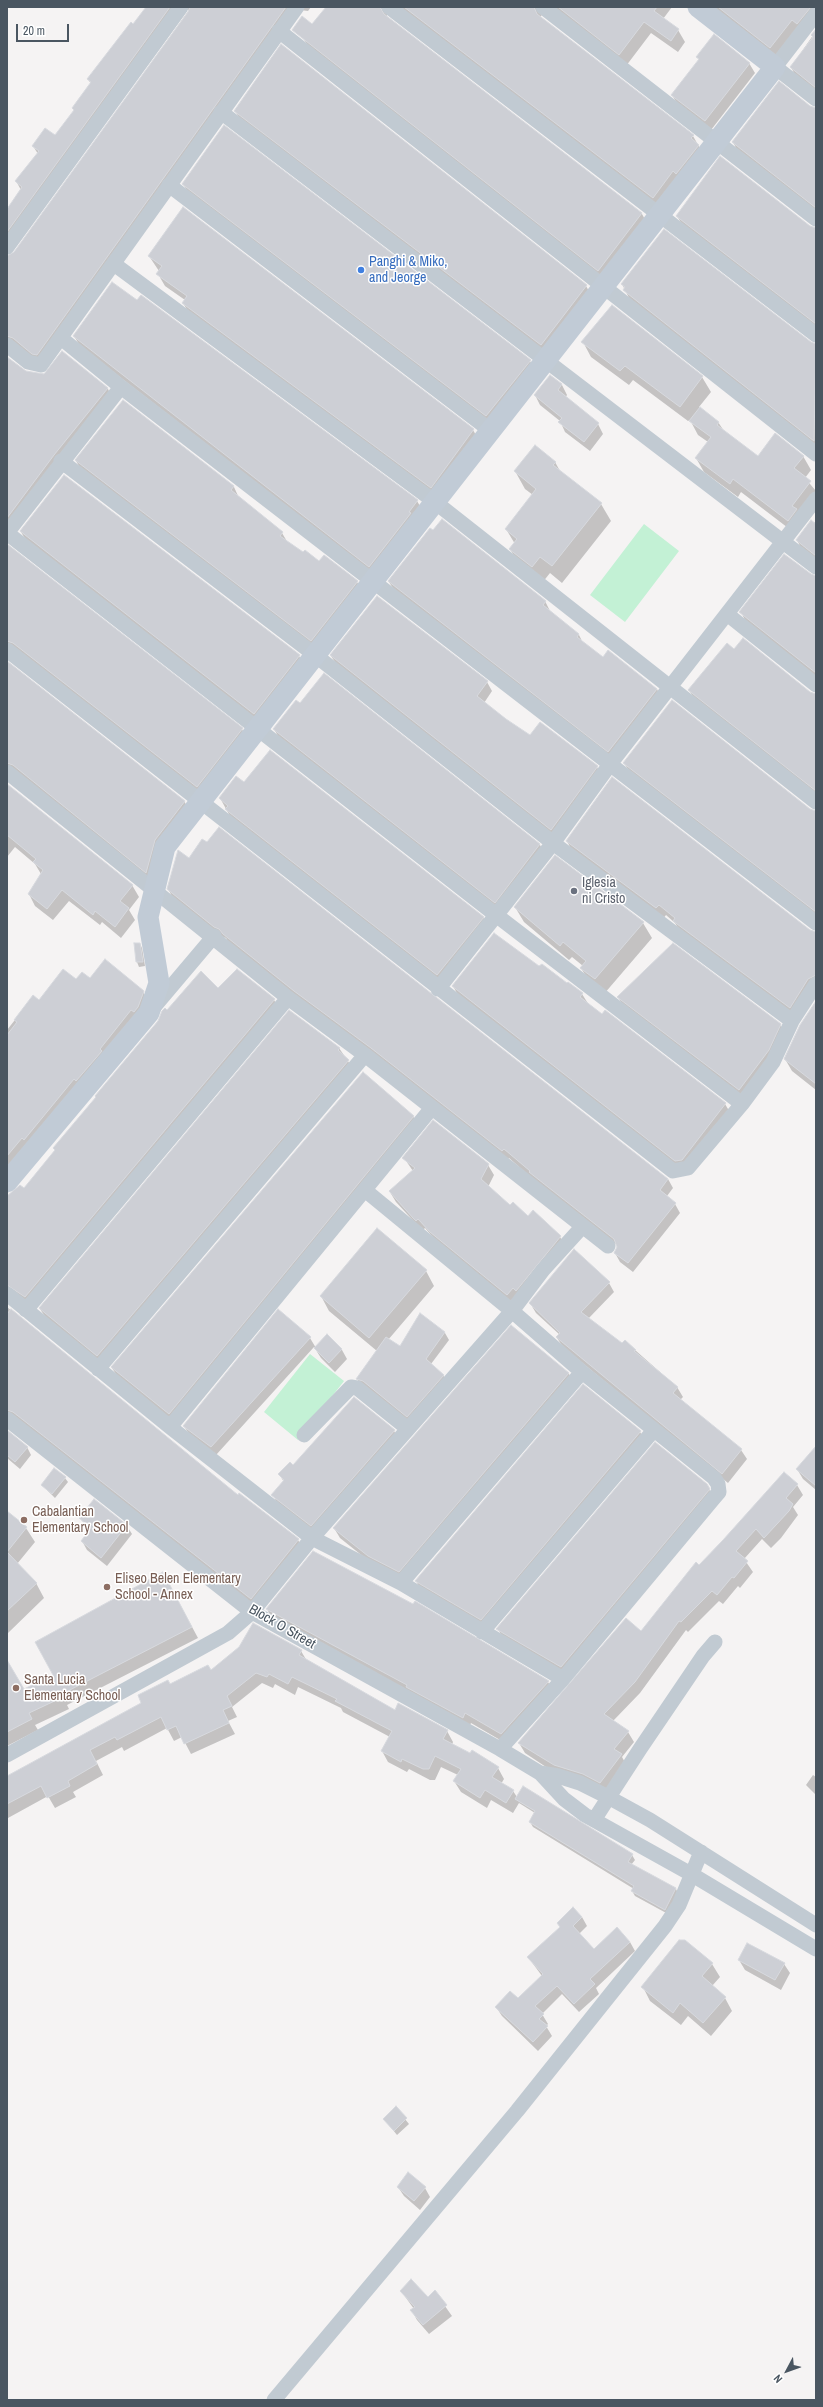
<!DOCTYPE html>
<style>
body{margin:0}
#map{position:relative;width:823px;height:2407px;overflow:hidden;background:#f5f3f3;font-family:"Archivo Narrow",sans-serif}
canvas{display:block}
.frame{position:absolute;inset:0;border:8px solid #4a5661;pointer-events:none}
.north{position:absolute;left:767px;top:2351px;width:40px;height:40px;-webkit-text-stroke:3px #fff;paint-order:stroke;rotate:229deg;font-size:11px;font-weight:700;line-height:16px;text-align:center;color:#4a5661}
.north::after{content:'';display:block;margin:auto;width:14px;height:18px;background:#4a5661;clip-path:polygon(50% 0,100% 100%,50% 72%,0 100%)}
.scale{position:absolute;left:16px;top:24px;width:53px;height:18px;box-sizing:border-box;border:2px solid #4a5661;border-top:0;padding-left:5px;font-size:12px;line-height:14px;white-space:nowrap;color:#4a5661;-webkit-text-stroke:3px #fff;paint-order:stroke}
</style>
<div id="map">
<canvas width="823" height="2407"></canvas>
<div class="frame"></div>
<div class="north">N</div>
<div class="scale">20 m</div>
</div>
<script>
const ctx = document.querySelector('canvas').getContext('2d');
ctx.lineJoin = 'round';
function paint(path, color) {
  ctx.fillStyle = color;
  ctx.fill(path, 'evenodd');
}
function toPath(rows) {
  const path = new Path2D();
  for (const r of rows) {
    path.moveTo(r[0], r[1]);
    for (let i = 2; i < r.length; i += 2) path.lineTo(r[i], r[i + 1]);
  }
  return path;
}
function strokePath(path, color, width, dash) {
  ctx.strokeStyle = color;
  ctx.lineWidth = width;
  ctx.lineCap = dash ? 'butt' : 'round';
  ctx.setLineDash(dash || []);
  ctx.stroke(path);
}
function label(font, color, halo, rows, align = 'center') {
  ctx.font = font + ' "Archivo Narrow",sans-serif';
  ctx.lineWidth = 3;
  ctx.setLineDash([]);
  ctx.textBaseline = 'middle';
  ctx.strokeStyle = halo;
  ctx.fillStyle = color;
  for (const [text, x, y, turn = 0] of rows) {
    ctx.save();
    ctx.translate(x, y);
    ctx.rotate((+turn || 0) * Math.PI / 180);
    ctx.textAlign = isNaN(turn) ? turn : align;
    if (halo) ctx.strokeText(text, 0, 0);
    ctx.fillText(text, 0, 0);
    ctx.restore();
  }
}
paint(toPath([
 [644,524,679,551,625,622,590,595],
 [310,1354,344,1381,298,1440,264,1412]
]), '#c3f1d5');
paint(toPath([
 [148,7,311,7,308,11,300,10,44,366,7,351,7,256,15,253,189,10,184,10,7,252,7,211,21,190,16,181,38,154,33,146,55,137,75,111,73,108,91,84,88,79],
 [328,7,672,7,663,19,678,30,685,42,678,52,651,33,626,66,543,13,540,18,693,136,705,157,659,209,388,13,386,18,642,214,648,225,605,282,310,49,303,38],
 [705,7,816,7,777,59],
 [816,31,816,93,797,79,791,67],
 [697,57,749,63,755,73,711,130,678,105,672,95,699,60],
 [810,107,816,108,816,213,739,154,733,142],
 [235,111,586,286,593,298,548,357,242,122],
 [183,184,530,361,536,372,493,427,190,195],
 [183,209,473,430,480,442,438,499,190,315,183,303,185,300,165,286,158,274,159,271,149,256],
 [677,216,816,228,816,329,684,228],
 [622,284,816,344,816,448,631,302],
 [74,336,417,501,423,511,375,576,80,346],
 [583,342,702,377,711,392,699,407,718,422,724,431,758,458,803,456,811,470,805,478,816,491,816,499,796,534,741,492,738,497,704,472,696,458,708,442,698,435,690,420,688,421,633,380,629,385,591,357],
 [62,352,108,389,114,401,7,538,7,358,25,372,45,374],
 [550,376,562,385,567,395,565,398,598,424,603,434,590,451,565,432,560,421,540,405,535,395],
 [123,401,234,487,239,498,282,533,288,543,319,563,357,582,363,592,317,650,82,471,76,461],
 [555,462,560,471,601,504,611,521,562,583,550,573,542,583,520,566,510,549,515,544,506,529,533,495,525,489,515,471],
 [816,521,816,561,803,552,797,540],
 [21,532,299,656,305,666,260,724,27,542],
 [7,544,242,729,248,741,204,798,7,656],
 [810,575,816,576,816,679,747,624,741,612],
 [389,582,545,601,551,613,579,635,583,643,603,658,657,689,663,701,615,763,396,593],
 [735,650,810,693,816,694,816,796,696,702,689,690],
 [331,656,487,682,492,691,484,703,530,737,597,767,602,776,557,839,337,665],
 [7,663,184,801,191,813,153,883,7,778],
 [324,675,540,845,545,854,500,911,279,738,274,729,300,704],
 [624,763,816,811,816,917,631,774],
 [7,785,132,885,139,897,129,910,135,920,121,938,102,922,100,925,69,901,53,920,35,906,29,894,41,874,35,864,15,847,7,857],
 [220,798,483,917,488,926,442,983,231,818],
 [567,841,816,932,816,990,797,1019,681,933,675,923,666,915,663,919,573,853],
 [168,889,668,1179,673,1188,667,1196,675,1204,680,1213,633,1272,620,1262,615,1253,618,1246,535,1181,509,1158,507,1160,300,1000,229,943,226,938,220,936,173,898],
 [515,907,643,923,652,938,604,994,590,983,581,968,583,966,572,957,569,960,524,922],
 [135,944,140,944,142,948,145,966,139,967,137,962],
 [540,968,582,994,589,1005,725,1104,731,1114,682,1172,459,997,453,986],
 [237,970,274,1000,281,1011,32,1308,7,1299,7,1199,24,1189,167,1011,218,990],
 [90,979,143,992,150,1003,7,1172,7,1030,33,997,39,1001,76,981],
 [618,997,780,1025,787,1037,746,1101,625,1009],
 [816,1002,816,1090,792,1071,785,1059],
 [339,1048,354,1070,103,1365,46,1318,40,1309],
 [413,1116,419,1128,175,1425,119,1379,112,1368],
 [404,1158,488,1165,494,1175,488,1187,510,1207,529,1217,533,1212,560,1237,566,1247,513,1305,437,1242,425,1228,423,1230,420,1228,396,1202,390,1192,413,1171],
 [426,1271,434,1286,388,1340,400,1348,420,1315,445,1333,449,1340,431,1364,443,1375,447,1382,411,1423,361,1385,357,1379,377,1351,329,1311,321,1296],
 [609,1283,614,1292,588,1319,622,1344,635,1350,677,1387,683,1397,680,1400,741,1450,747,1459,728,1483,563,1347,557,1338,560,1335,536,1313,530,1303],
 [7,1307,238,1496,239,1494,298,1540,305,1552,257,1610,7,1419],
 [278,1311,310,1338,316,1348,327,1336,342,1350,347,1359,335,1372,321,1358,314,1347,216,1455,189,1434,184,1426],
 [512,1327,569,1374,575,1384,405,1582,375,1566,340,1538,334,1528],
 [583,1386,640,1432,646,1441,486,1628,421,1590,416,1581],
 [394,1431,399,1439,316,1533,277,1503,273,1495,284,1482,279,1474,293,1467],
 [7,1432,27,1447,31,1455,20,1469,7,1458],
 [816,1448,816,1490,803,1479,797,1469],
 [65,1478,68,1482,55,1498,42,1485],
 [707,1485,713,1497,568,1678,504,1640,498,1629],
 [797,1485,803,1495,793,1507,798,1515,781,1538,771,1548,762,1539,744,1559,753,1572,740,1588,738,1586,723,1604,719,1601,688,1632,686,1630,640,1693,613,1721,628,1732,634,1742,622,1757,627,1766,606,1793,552,1771,525,1753,519,1743,641,1632,699,1566],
 [94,1501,127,1526,132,1534,107,1566,87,1550,82,1541,90,1531,80,1518],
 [7,1512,26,1528,35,1542,17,1564,36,1583,44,1598,7,1634],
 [169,1584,198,1638,67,1705,69,1709,35,1725,38,1730,7,1746,7,1662,23,1690,55,1676],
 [415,1603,548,1682,554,1692,507,1744,471,1723,469,1728,273,1620,267,1609,413,1606],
 [301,1651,307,1661,396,1711,447,1731,453,1742,452,1745,498,1768,504,1779,501,1784,513,1791,517,1797,632,1855,635,1860,631,1865,676,1889,678,1893,668,1914,635,1896,632,1891,634,1889,533,1827,530,1822,535,1813,519,1803,513,1813,491,1800,487,1808,461,1792,454,1781,458,1775,441,1767,435,1780,430,1780,409,1769,407,1772,388,1762,382,1751,390,1737,343,1712,341,1708,298,1687,295,1695,275,1684,273,1688,262,1683,232,1707,237,1717,228,1721,235,1734,191,1754,182,1737,174,1741,167,1728,124,1751,122,1747,96,1761,103,1775,73,1792,76,1797,55,1808,48,1796,8,1818,7,1815,7,1777,143,1703,170,1685,211,1671],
 [813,1775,816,1777,816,1795,806,1785],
 [582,1917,587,1926,579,1934,594,1950,630,1942,635,1951,596,1988,599,1994,579,2012,562,1994,542,2014,548,2024,546,2026,552,2036,538,2051,502,2016,496,2007,518,1999,542,1976,528,1957],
 [739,1960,784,1964,790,1973,781,1990,745,1970],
 [712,1964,720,1977,712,1986,725,1998,732,2011,711,2036,688,2016,681,2025,650,2001,643,1987],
 [396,2108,409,2124,397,2135,384,2119],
 [398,2187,425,2188,430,2197,420,2210,404,2196],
 [401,2291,427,2298,435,2292,452,2316,429,2334,417,2320,412,2311,414,2309]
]), '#0003');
const building = toPath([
 [146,7,170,7,7,232,7,209,22,187,15,181,39,151,32,146,45,128,55,135,74,110,72,108,91,82,87,79,131,22,133,24,146,7],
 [190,7,286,7,37,355,32,354,13,338,7,336,7,256,14,252,188,12,190,7],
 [326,7,380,7,384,14,642,213,598,271,292,30,302,16,312,24,326,7],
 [404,7,534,7,537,14,694,135,691,138,699,145,676,174,673,171,653,198,404,7],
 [558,7,657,7,654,11,679,29,671,41,644,22,619,55,558,7],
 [718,7,811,7,797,24,792,20,770,48,718,7],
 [816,29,816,88,790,67,813,37,811,35,816,29],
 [714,34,750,63,705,121,671,95,699,59,696,57,714,34],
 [281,44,587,285,541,345,234,111,281,44],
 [779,81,810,106,816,108,816,208,732,142,779,81],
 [224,125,531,360,486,416,182,184,224,125],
 [720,156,810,226,816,228,816,324,676,216,720,156],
 [183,207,474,429,431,488,182,303,187,296,156,274,162,266,148,256,183,207],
 [664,229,811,342,816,344,814,441,623,290,625,287,621,284,664,229],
 [112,282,137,300,141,295,418,500,409,512,411,513,369,567,73,336,112,282],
 [612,305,703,376,680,407,625,366,620,371,581,342,612,305],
 [62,351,108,388,54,455,7,518,7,357,26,371,44,374,62,351],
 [550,375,562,384,558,390,599,423,584,442,558,422,562,418,534,395,550,375],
 [123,400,234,486,231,490,283,532,280,536,303,552,305,550,319,561,324,555,358,581,311,641,75,460,123,400],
 [700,407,719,422,717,425,758,456,775,433,804,456,794,468,811,481,792,506,797,509,788,521,733,479,730,484,695,458,711,437,689,421,700,407],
 [535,445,556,462,553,465,602,503,552,566,540,557,532,567,509,549,517,539,505,529,536,489,514,471,535,445],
 [64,475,300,655,254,714,20,531,64,475],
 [442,519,546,601,543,605,579,634,577,637,603,657,608,650,657,689,608,752,388,581,430,528,433,530,442,519],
 [811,520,816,524,816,556,796,540,811,520],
 [7,544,243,728,197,787,13,643,7,641,7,544],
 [784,554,811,574,816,576,816,673,739,612,784,554],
 [377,596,488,681,477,696,506,719,530,735,540,722,598,766,551,830,330,655,377,596],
 [743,638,810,692,816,694,816,791,688,690,727,643,734,649,743,638],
 [7,661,185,801,155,840,146,873,13,765,7,763,7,661],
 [324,673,540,844,495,903,273,729,296,700,300,703,324,673],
 [672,700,810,809,816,811,816,912,623,763,672,700],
 [270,750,484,917,437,975,225,809,228,806,219,798,236,776,244,782,270,750],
 [612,777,810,930,816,932,816,975,808,979,790,1008,673,921,675,918,659,905,656,908,566,841,612,777],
 [7,784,133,885,120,901,129,908,115,927,95,911,93,915,62,890,47,909,28,894,43,870,33,862,36,859,7,835,7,784],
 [219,827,668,1179,660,1190,676,1203,628,1263,614,1253,617,1247,614,1239,529,1172,530,1171,504,1149,502,1151,371,1048,294,991,223,934,219,929,214,927,167,889,178,850,189,858,202,839,207,842,219,827],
 [555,855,644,922,595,979,580,968,586,961,563,942,560,946,514,907,555,855],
 [494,933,539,966,542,964,567,983,568,982,583,993,580,997,602,1014,605,1010,726,1103,682,1160,675,1161,452,986,494,933],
 [134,943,140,943,143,962,136,962,134,943],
 [673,943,781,1024,769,1050,739,1090,617,997,673,943],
 [105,959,144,991,138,1007,134,1012,131,1010,100,1049,102,1051,76,1081,74,1079,24,1140,22,1138,7,1156,7,1035,17,1022,14,1020,33,995,39,1000,63,969,76,979,82,972,90,978,105,959],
 [237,969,275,999,25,1297,7,1285,7,1196,20,1185,24,1188,55,1150,53,1148,96,1097,95,1096,158,1021,162,1011,165,1008,167,1010,201,971,218,988,237,969],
 [816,1001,816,1084,784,1059,800,1025,816,1001],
 [289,1010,340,1048,338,1050,349,1060,97,1356,39,1308,289,1010],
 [363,1072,414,1116,169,1414,111,1367,363,1072],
 [433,1120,489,1164,481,1179,510,1205,513,1202,528,1216,533,1210,561,1236,516,1291,513,1288,507,1295,430,1232,418,1219,416,1221,413,1218,389,1191,415,1168,402,1158,433,1120],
 [377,1228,427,1270,369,1338,320,1296,377,1228],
 [574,1249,610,1282,581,1312,622,1343,625,1340,636,1350,634,1351,678,1387,673,1393,742,1449,722,1474,556,1337,560,1333,529,1303,574,1249],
 [11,1309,238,1495,239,1493,299,1539,251,1599,13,1412,7,1410,7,1314,11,1309],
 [278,1309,311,1337,211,1447,183,1426,278,1309],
 [420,1313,445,1332,426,1359,444,1375,407,1417,363,1381,356,1379,386,1337,400,1346,420,1313],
 [511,1325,569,1373,399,1572,368,1556,333,1528,511,1325],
 [327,1334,342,1349,329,1363,314,1348,327,1334],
 [583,1384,641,1431,481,1620,415,1581,583,1384],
 [354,1397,395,1430,311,1526,271,1495,284,1480,278,1474,290,1462,293,1465,354,1397],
 [7,1430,28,1447,15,1462,7,1455,7,1430],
 [655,1442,707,1484,710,1489,561,1667,496,1629,655,1442],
 [816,1446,816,1486,796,1469,816,1446],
 [54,1468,66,1477,52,1494,41,1485,54,1468],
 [784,1472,798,1484,786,1498,793,1504,789,1511,764,1538,756,1529,736,1551,748,1561,734,1578,732,1577,717,1595,712,1591,681,1622,679,1621,635,1682,604,1714,629,1731,614,1749,622,1754,600,1783,583,1774,554,1765,518,1743,626,1618,641,1631,696,1562,699,1565,723,1540,784,1472],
 [94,1499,127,1525,101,1558,81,1541,91,1528,79,1518,94,1499],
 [7,1511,27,1527,7,1552,37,1583,7,1611,7,1511],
 [313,1551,413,1604,415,1601,549,1681,501,1734,465,1713,463,1718,406,1687,407,1685,266,1609,313,1551],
 [163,1572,192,1627,62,1694,63,1697,29,1713,32,1719,7,1732,7,1660,24,1689,53,1675,35,1642,163,1572],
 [253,1623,302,1650,299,1655,395,1710,398,1703,448,1730,443,1739,470,1753,472,1750,499,1767,492,1777,514,1790,506,1803,485,1790,480,1798,453,1781,461,1769,435,1756,429,1769,423,1769,402,1759,401,1762,381,1751,392,1731,335,1701,337,1699,292,1677,288,1684,269,1674,267,1677,256,1673,227,1696,232,1706,223,1710,229,1723,184,1744,176,1726,167,1730,161,1717,117,1740,115,1737,90,1750,97,1764,68,1781,70,1786,47,1798,41,1786,7,1804,7,1776,141,1703,138,1695,168,1680,170,1684,208,1665,211,1670,239,1647,253,1623],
 [523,1786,633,1854,628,1862,676,1888,665,1910,631,1891,634,1886,529,1822,535,1811,515,1799,523,1786],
 [573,1907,582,1917,573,1926,594,1949,617,1927,630,1942,590,1979,595,1984,574,2004,557,1986,535,2006,544,2014,539,2019,548,2026,533,2042,495,2007,510,1991,518,1998,543,1974,527,1957,560,1927,557,1923,573,1907],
 [679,1940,685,1940,713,1963,702,1976,726,1997,703,2023,680,2003,673,2013,641,1987,679,1940],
 [747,1943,785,1963,775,1980,738,1960,747,1943],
 [396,2106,407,2118,394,2131,383,2119,396,2106],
 [408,2172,426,2187,414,2201,397,2187,408,2172],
 [411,2279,428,2297,435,2290,447,2305,423,2325,410,2310,415,2307,400,2291,411,2279]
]);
paint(building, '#cdcfd5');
strokePath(building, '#d7d9de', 1);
strokePath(toPath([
 [389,7,816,335],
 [543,7,816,219],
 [816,14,775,67,816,99],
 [279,31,816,454],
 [221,112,816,567],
 [169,185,491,431],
 [7,247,181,7],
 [114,264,435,502,816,802],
 [61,338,121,387,816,923],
 [7,345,28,362,41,365,297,7],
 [61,461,315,655,553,843,792,1021],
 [7,533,496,915,742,1104],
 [7,533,121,387],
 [727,614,816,685],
 [7,650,673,1171,688,1168,742,1104,773,1062,792,1021,816,984],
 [7,772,288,998,365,1055,608,1246],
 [438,989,553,843,611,763,816,499],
 [154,1007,214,936],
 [366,1191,512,1311,582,1372,714,1478,718,1484,719,1492,713,1499,563,1679,500,1749],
 [7,1294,170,1427,312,1538,401,1583,563,1679],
 [26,1310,288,998],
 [98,1369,365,1055],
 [7,1419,252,1612,500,1749,540,1773,564,1799,585,1815,691,1874,816,1949],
 [170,1427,431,1109],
 [304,1435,351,1387,357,1388,408,1429],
 [401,1583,582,1372],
 [482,1632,654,1430],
 [7,1755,228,1633,252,1612,312,1538,512,1311,543,1270,582,1227],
 [540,1773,558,1776,580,1783,608,1797,650,1820,816,1925],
 [594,1820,640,1749,703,1656,715,1642],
 [274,2400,517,2111,665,1926,679,1905,701,1852]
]), '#c1cad2', 15);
strokePath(toPath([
 [7,1182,149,1013,159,983,148,917,165,847,775,67,698,7]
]), '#c1cbd6', 21);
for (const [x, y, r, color] of [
 [361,270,4,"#3f7fe0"],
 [574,891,4,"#6b7280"],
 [24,1520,4,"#8d6e63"],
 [107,1587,4,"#8d6e63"],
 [16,1688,4,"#8d6e63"]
]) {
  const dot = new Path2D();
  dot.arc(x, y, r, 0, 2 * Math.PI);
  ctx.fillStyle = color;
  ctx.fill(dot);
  strokePath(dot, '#fff', 1.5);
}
label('14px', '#366cbe', '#fff', [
 ["Panghi & Miko,",369,262],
 ["and Jeorge",369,278]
], 'left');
label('14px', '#5b616d', '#fff', [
 ["Iglesia",582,883],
 ["ni Cristo",582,899]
], 'left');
label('14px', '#785e54', '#fff', [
 ["Cabalantian",32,1512],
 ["Elementary School",32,1528],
 ["Eliseo Belen Elementary",115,1579],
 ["School - Annex",115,1595],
 ["Santa Lucia",24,1680],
 ["Elementary School",24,1696]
], 'left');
label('14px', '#4a5661', '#fff', [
 ["Block O Street",282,1627,30]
]);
</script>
